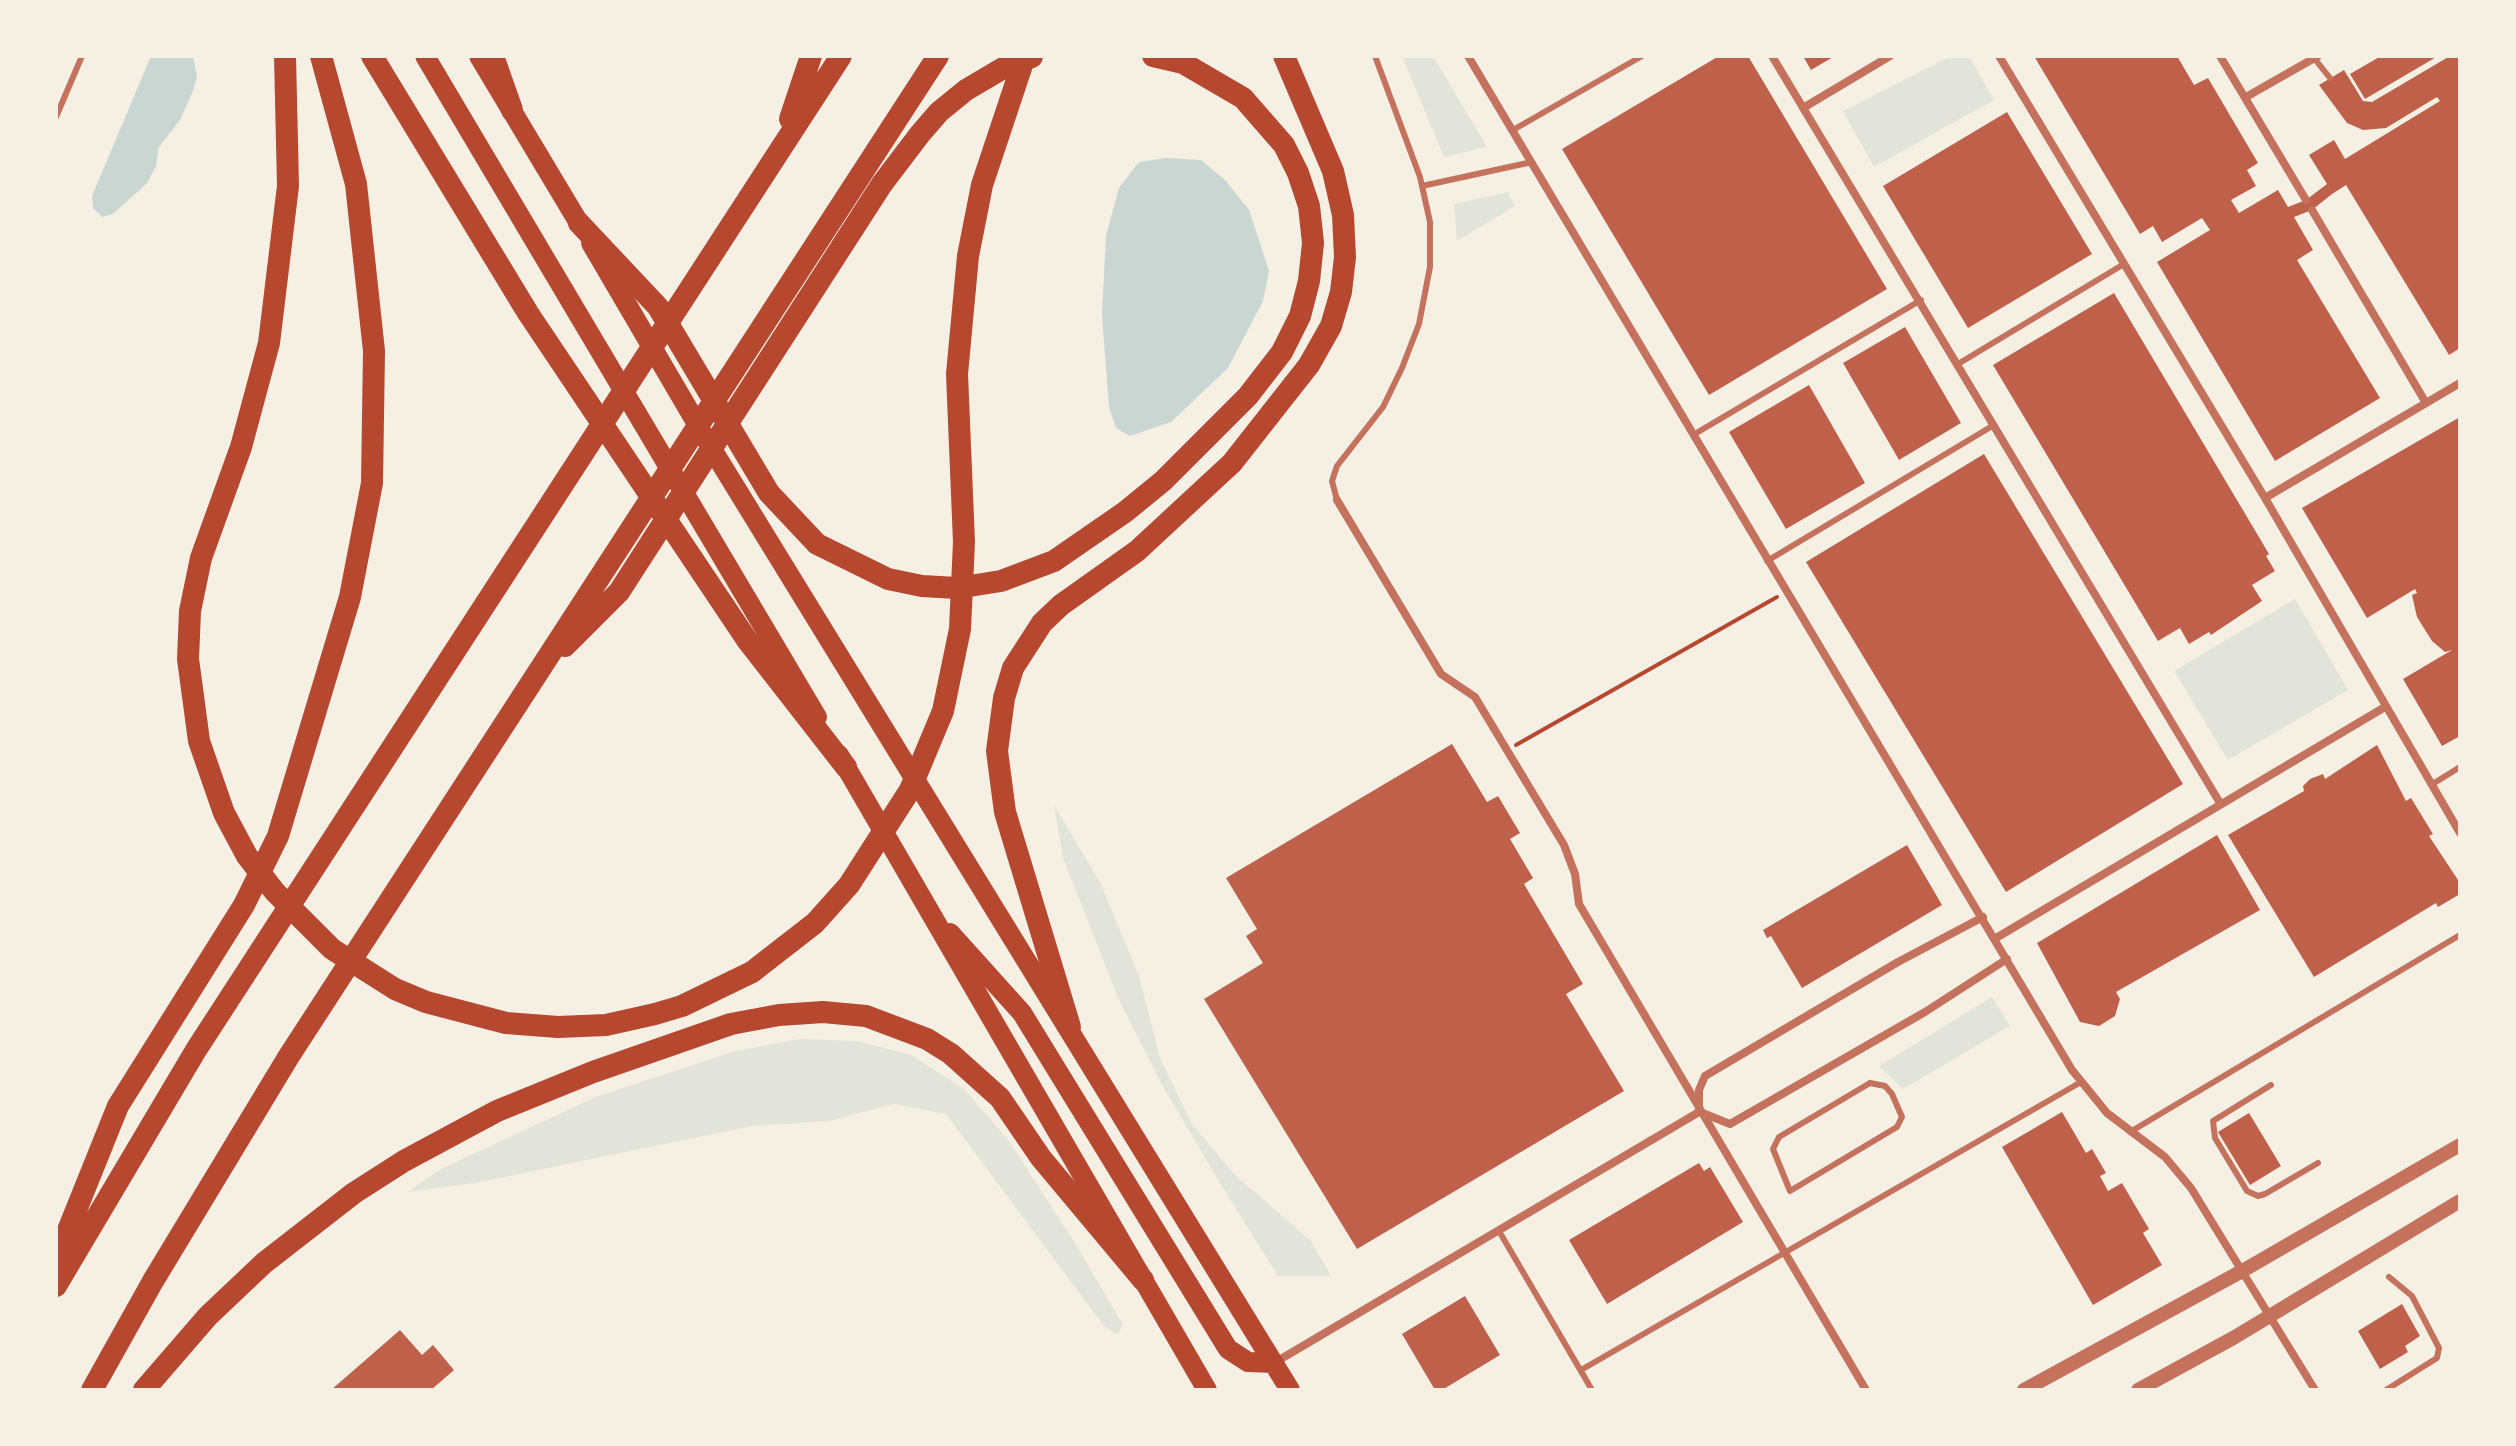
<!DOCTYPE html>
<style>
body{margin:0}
#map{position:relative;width:2516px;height:1446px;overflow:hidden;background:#f6efe4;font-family:"Sofia Sans Condensed",sans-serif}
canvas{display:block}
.frame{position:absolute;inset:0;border:58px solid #f6efe4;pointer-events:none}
</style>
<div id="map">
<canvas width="2516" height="1446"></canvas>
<div class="frame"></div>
</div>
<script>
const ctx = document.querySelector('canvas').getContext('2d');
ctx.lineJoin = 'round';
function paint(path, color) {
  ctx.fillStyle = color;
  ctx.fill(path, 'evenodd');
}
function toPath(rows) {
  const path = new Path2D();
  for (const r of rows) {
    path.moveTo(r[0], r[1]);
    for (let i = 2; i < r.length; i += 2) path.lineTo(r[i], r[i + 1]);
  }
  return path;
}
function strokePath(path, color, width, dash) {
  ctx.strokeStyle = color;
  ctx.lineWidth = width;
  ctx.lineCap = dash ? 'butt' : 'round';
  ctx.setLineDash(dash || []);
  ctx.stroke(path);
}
paint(toPath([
 [1402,56,1433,56,1487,147,1444,157],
 [1951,56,1969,56,1994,100,1874,167,1843,111],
 [1508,192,1515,206,1457,241,1454,204],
 [2295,599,2348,690,2228,760,2174,671],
 [1054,805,1100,882,1139,976,1160,1058,1192,1124,1235,1175,1311,1241,1331,1276,1278,1276,1217,1178,1161,1083,1119,1000,1063,858],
 [1992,997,2010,1026,1903,1089,1879,1066],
 [799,1039,857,1041,911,1055,964,1089,1009,1141,1075,1243,1123,1325,1117,1335,1104,1326,946,1114,894,1104,829,1121,752,1126,475,1183,408,1192,441,1169,596,1097,732,1052]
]), '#e2e4dc');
paint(toPath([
 [151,56,193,56,197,77,193,91,180,120,159,147,156,166,147,183,113,214,102,217,93,208,92,196],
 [1166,158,1201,160,1225,180,1249,210,1269,271,1263,301,1228,368,1171,422,1130,436,1116,428,1109,407,1102,315,1106,236,1119,188,1139,162]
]), '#c9d6d2');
paint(toPath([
 [1719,56,1748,56,1887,289,1709,395,1562,149],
 [1803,56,1835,56,1811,70],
 [2034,56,2177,56,2194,85,2208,78,2258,163,2247,170,2256,186,2231,200,2239,213,2278,190,2288,207,2306,200,2327,184,2309,155,2334,140,2345,159,2440,101,2437,97,2386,128,2363,130,2347,123,2319,85,2344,70,2363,101,2372,102,2450,56,2460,56,2460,348,2449,355,2346,185,2332,194,2312,210,2294,217,2313,250,2297,260,2380,398,2275,461,2157,262,2210,230,2202,218,2162,242,2153,226,2140,234],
 [2381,56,2438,56,2365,99,2350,74],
 [2007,112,2092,254,1968,328,1883,186],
 [2114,293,2269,554,2266,556,2275,571,2252,585,2262,601,2211,635,2209,632,2189,644,2180,628,2158,641,1993,365],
 [1905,327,1961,423,1899,460,1843,363],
 [1809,385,1865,483,1786,529,1729,432],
 [2460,417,2460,736,2442,746,2403,679,2452,650,2445,652,2432,641,2417,617,2412,595,2417,593,2415,589,2367,618,2302,508],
 [1984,454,2183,784,2006,892,1806,562],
 [1452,744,1487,802,1498,796,1520,833,1510,839,1533,878,1524,884,1583,984,1566,994,1624,1091,1357,1249,1204,999,1263,963,1246,936,1257,929,1226,878],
 [2377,745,2406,801,2411,798,2433,834,2429,836,2460,883,2460,894,2438,907,2436,903,2314,977,2228,835,2304,791,2303,786,2310,779,2323,774,2325,779],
 [2217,835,2260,910,2116,992,2120,999,2115,1016,2099,1026,2080,1022,2037,943],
 [1907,845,1942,905,1802,988,1771,936,1767,938,1763,930],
 [2062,1112,2086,1153,2092,1149,2106,1173,2100,1176,2108,1191,2122,1183,2149,1229,2143,1233,2162,1265,2093,1305,2002,1147],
 [2249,1113,2281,1166,2250,1185,2218,1132],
 [1699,1163,1704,1171,1710,1167,1743,1222,1607,1304,1569,1240],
 [1465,1296,1500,1355,1442,1390,1435,1390,1402,1334],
 [2402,1304,2420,1336,2405,1346,2408,1352,2380,1369,2358,1331],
 [400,1330,422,1355,433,1345,454,1370,431,1390,331,1390]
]), '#bf614a');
strokePath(toPath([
 [1516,745,1777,597]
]), '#b5482f', 4);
strokePath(toPath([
 [2314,58,2330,78],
 [56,117,82,56],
 [1513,130,1642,56],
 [1422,186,1532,162],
 [1958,364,2124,264],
 [1693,435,1921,300],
 [1337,500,1332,481,1337,466,1383,407,1402,368,1419,324,1430,267,1430,222,1420,177,1375,56],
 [1767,561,1994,425],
 [2431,785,2460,767],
 [1870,1083,1885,1086,1892,1094,1902,1117,1897,1127,1790,1191,1773,1149,1779,1137,1870,1083],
 [2271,1085,2213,1121,2215,1138,2247,1191,2258,1196,2265,1194,2318,1163],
 [2130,1132,2460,935],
 [1499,1231,1592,1390],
 [1581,1370,2081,1082],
 [2386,1390,2437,1358,2439,1348,2412,1296,2389,1277]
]), '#c5725c', 6);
strokePath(toPath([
 [1468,56,2072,1070,2107,1113,2165,1157,2191,1188,2315,1390],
 [1772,56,2220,803],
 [1999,56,2265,498,2460,833],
 [2220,56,2306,200],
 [2246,97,2318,56],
 [1803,108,1890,56],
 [2312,210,2426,403],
 [2265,498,2460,383],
 [1337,500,1441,674,1475,697,1564,845,1575,874,1579,904,1866,1390],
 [1996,938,2385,707],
 [1699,1111,1699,1090,1705,1076,1898,962,1983,917],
 [1700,1112,1730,1124,1925,1012,2007,959],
 [1274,1363,1699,1112]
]), '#c5725c', 8);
strokePath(toPath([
 [2024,1390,2244,1270,2460,1145],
 [2138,1390,2235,1337,2460,1201]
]), '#c5725c', 14);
strokePath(toPath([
 [425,56,817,717],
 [591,243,704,436,1290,1390],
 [839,755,1207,1390],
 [950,933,1022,1013,1228,1349,1248,1362,1274,1363]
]), '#b5482f', 20);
strokePath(toPath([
 [479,56,579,223]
]), '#b5482f', 20);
strokePath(toPath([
 [285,56,288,186,269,343,241,447,201,558,190,611,188,659,199,741,224,813,247,856,275,892,332,949,395,989,426,1002,506,1023,558,1027,606,1025,655,1014,682,1006,752,972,815,923,849,885,910,790,943,711,960,629,964,542,957,374,968,256,982,185,1025,56],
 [372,56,528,313,747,640,846,767],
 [493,56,512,110],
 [790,119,811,56],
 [579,223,658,307,769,493,817,544,888,579,922,586,957,588,1001,581,1054,561,1125,512,1163,481,1248,396,1282,352,1300,316,1309,281,1313,243,1309,206,1298,173,1284,145,1243,98,1183,63,1153,56],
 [565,646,619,592,882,184,920,134,939,112,966,90,1005,67,1032,57],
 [1070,1027,1005,812,997,751,1004,698,1013,668,1042,623,1061,605,1137,551,1232,463,1309,365,1331,326,1341,292,1345,257,1343,215,1333,171,1284,56],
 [56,1260,118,1106,244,905,278,836,350,597,372,483,374,351,356,184,321,56],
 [56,1286,196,1050,841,56],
 [92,1390,153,1281,289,1056,938,56],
 [144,1390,208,1316,264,1263,354,1193,404,1161,497,1111,593,1072,731,1024,779,1015,823,1012,866,1016,927,1039,951,1054,1000,1098,1041,1158,1143,1280]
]), '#b5482f', 22);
</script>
